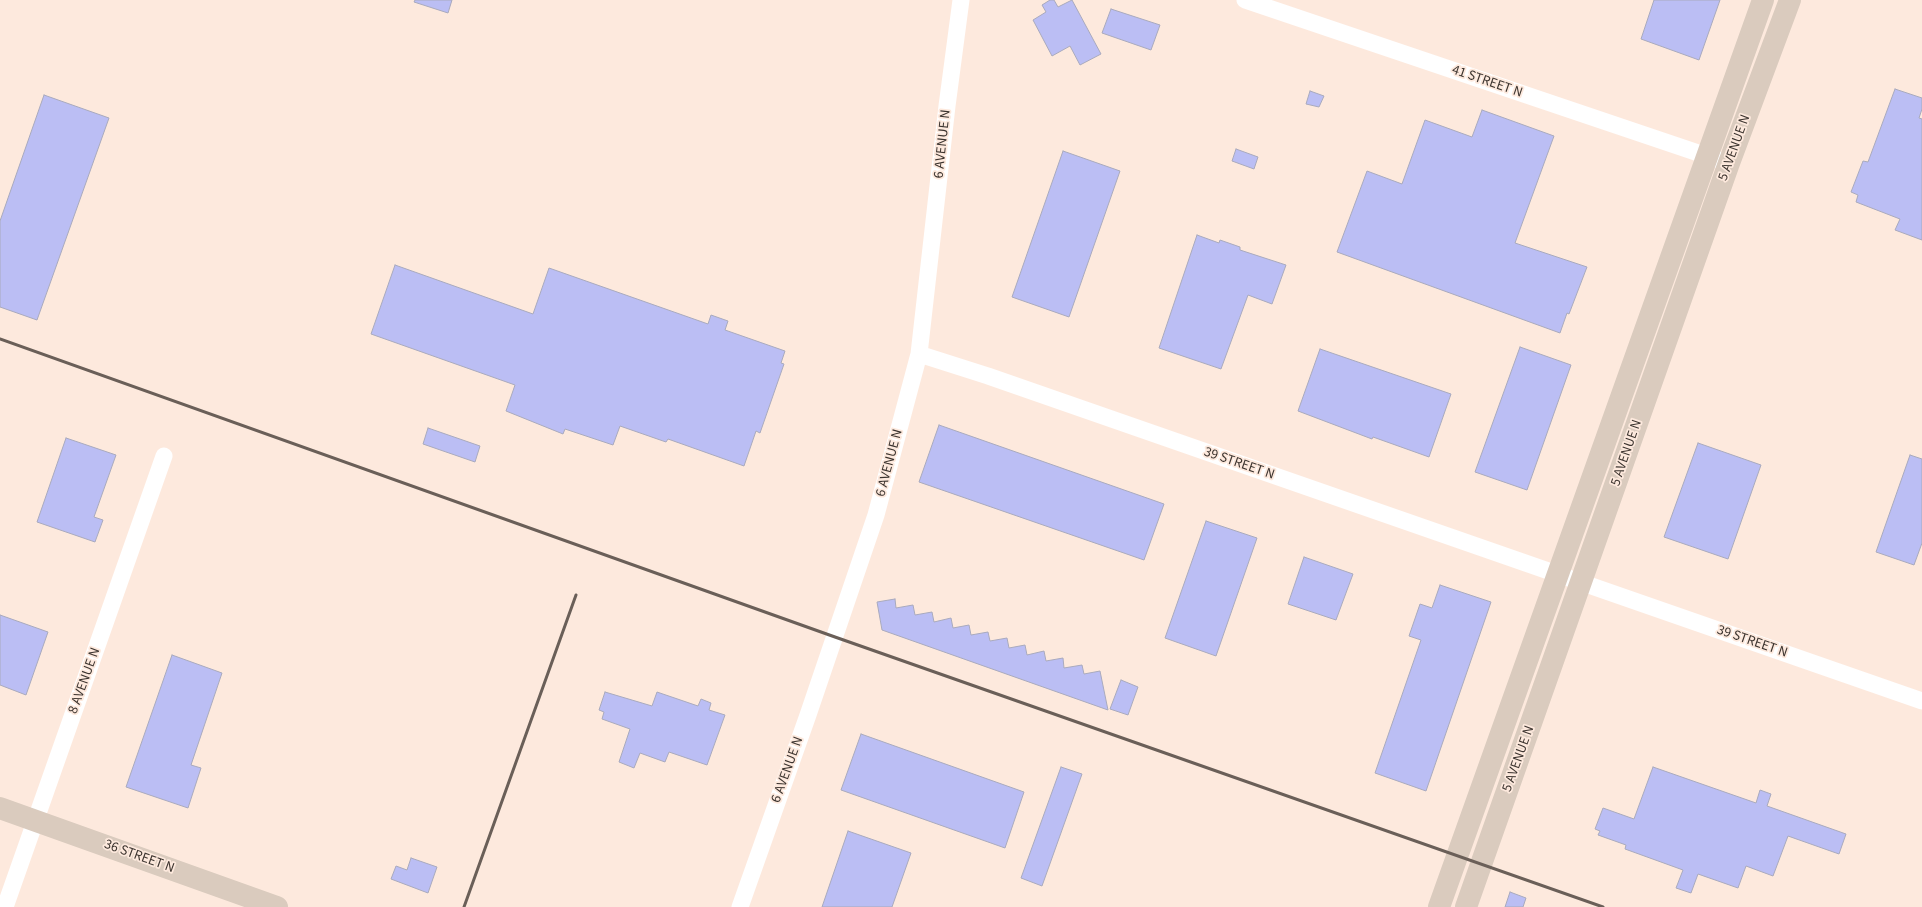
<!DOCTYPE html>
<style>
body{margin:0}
canvas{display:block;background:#fde9dd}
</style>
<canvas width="1922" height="907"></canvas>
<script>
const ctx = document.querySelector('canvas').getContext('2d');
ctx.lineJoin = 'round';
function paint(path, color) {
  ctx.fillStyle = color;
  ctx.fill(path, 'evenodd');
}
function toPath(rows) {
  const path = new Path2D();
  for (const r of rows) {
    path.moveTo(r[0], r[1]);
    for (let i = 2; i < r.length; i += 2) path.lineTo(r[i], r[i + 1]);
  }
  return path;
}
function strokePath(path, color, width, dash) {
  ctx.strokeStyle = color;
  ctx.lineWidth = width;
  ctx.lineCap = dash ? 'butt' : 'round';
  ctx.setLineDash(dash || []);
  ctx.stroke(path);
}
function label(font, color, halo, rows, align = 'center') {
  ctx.font = font + ' "Source Sans 3",sans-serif';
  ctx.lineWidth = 3.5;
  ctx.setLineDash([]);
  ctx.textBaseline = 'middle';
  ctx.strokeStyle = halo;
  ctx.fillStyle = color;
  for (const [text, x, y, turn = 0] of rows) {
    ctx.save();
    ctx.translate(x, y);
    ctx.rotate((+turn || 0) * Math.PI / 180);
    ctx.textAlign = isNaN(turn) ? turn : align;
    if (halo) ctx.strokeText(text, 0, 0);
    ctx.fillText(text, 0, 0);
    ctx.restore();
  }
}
const building = toPath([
 [415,0,452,0,448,13,414,2,415,0],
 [1050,0,1054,0,1058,7,1072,0,1101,54,1080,65,1070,46,1052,56,1033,20,1046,12,1042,5,1050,0],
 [1654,0,1720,0,1699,60,1641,39,1654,0],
 [1111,9,1160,25,1151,50,1102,33,1111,9],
 [1895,89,1922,98,1922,109,1919,118,1922,119,1922,240,1895,230,1900,219,1856,202,1858,195,1851,192,1863,161,1868,162,1895,89],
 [1310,91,1324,96,1319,107,1306,104,1310,91],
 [44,95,109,118,37,320,0,307,0,221,44,95],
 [1482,110,1554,136,1515,243,1587,267,1569,314,1567,313,1560,333,1337,252,1367,171,1402,184,1425,120,1472,137,1482,110],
 [1236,149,1258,157,1254,169,1232,161,1236,149],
 [1063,151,1120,171,1069,317,1012,297,1063,151],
 [1197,235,1219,243,1220,240,1240,247,1240,250,1286,265,1272,304,1248,295,1221,369,1159,348,1197,235],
 [395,265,533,314,549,268,708,324,711,315,728,321,725,330,785,351,781,363,784,364,760,433,756,431,744,466,668,439,666,442,620,426,613,445,565,429,563,434,506,411,515,385,371,334,395,265],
 [1520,347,1571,365,1527,490,1475,472,1520,347],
 [1320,349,1451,394,1429,457,1373,437,1372,439,1298,411,1320,349],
 [939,425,1164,504,1144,560,919,482,939,425],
 [428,428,480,446,475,462,423,444,428,428],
 [66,438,116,455,94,517,103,520,95,542,37,522,66,438],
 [1698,443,1761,465,1728,559,1664,537,1698,443],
 [1910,455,1922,459,1922,543,1914,565,1876,552,1910,455],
 [1206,521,1257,538,1216,656,1165,638,1206,521],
 [1304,557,1353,574,1336,620,1288,604,1304,557],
 [1440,585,1491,602,1426,791,1375,773,1421,640,1409,636,1420,604,1432,608,1440,585],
 [895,599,896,608,913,605,915,615,932,612,934,622,951,618,953,628,969,625,971,635,988,632,990,641,1007,638,1009,648,1025,645,1027,655,1044,651,1046,661,1063,658,1064,668,1082,665,1084,674,1100,671,1108,710,882,630,877,602,895,599],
 [0,615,48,632,26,695,0,685,0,615],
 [172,655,222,673,191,765,201,768,188,808,126,787,172,655],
 [1121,680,1138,687,1128,715,1110,709,1121,680],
 [605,692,652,706,657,692,698,706,701,699,711,703,709,710,725,715,707,765,669,752,665,762,640,753,634,768,619,762,630,729,602,719,604,712,599,710,605,692],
 [861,734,1024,792,1005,848,841,790,861,734],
 [1061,767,1082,774,1042,886,1021,878,1061,767],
 [1653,767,1756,803,1760,790,1771,794,1767,806,1846,834,1839,854,1788,836,1773,876,1746,866,1738,888,1698,874,1691,893,1676,888,1683,870,1625,849,1626,845,1598,835,1600,831,1595,829,1603,808,1634,819,1653,767],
 [848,831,911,853,892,907,822,907,848,831],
 [411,858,437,867,428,893,391,879,396,866,407,870,411,858],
 [1510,892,1526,898,1523,907,1505,907,1510,892]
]);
paint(building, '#bbbef4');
strokePath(building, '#a9aabd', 1);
strokePath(toPath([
 [1245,0,1719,160],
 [919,354,988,376,1922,701],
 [5,907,164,456],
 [740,907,808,715,876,515,919,354,947,106,961,0]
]), '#fff', 17);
strokePath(toPath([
 [0,808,277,907],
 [1439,907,1763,0],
 [1466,907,1729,163,1790,0]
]), '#dacbbe', 22);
strokePath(toPath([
 [0,339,835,637,1603,907],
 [464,907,576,595]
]), '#6a5f58', 3);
label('14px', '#3c342f', '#fde9dd', [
 ["41 STREET N",1487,82,19],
 ["6 AVENUE N",943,144,-84],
 ["5 AVENUE N",1735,148,-70],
 ["5 AVENUE N",1627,453,-71],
 ["6 AVENUE N",890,463,-75],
 ["39 STREET N",1239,464,19],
 ["39 STREET N",1752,642,19],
 ["8 AVENUE N",85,681,-70],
 ["5 AVENUE N",1519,759,-70],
 ["6 AVENUE N",788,770,-70],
 ["36 STREET N",139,857,20]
]);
</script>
